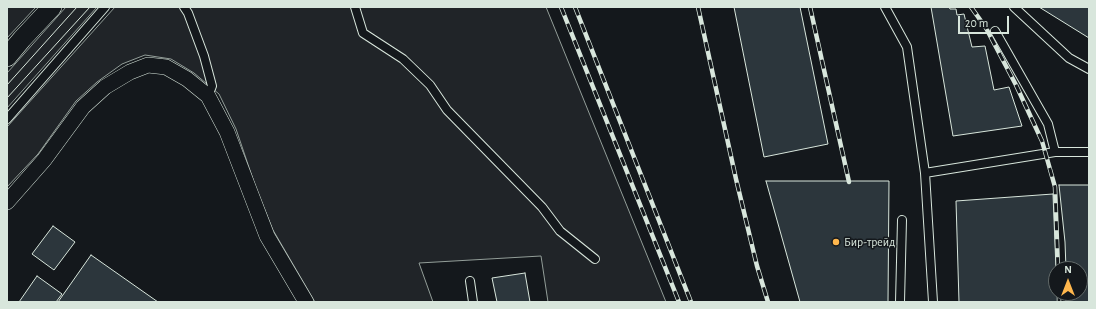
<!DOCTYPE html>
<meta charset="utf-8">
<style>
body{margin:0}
#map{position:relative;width:1096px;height:309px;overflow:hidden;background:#14181c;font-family:"Alegreya Sans",sans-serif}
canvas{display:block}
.frame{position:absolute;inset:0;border:8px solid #d8e6dc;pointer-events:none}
.north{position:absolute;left:1048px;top:261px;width:40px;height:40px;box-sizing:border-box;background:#14181c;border:1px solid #626a69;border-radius:50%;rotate:0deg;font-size:11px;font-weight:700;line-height:16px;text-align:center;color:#d8e6dc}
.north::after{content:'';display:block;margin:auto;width:14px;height:18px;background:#ffb74d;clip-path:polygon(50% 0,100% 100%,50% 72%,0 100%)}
.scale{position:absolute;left:958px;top:16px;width:51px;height:18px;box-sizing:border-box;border:2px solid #d8e6dc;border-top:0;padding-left:5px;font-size:12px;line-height:14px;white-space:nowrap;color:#d8e6dc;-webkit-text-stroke:3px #14181c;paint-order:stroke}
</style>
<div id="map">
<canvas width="1096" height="309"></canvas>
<div class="frame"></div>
<div class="north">N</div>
<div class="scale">20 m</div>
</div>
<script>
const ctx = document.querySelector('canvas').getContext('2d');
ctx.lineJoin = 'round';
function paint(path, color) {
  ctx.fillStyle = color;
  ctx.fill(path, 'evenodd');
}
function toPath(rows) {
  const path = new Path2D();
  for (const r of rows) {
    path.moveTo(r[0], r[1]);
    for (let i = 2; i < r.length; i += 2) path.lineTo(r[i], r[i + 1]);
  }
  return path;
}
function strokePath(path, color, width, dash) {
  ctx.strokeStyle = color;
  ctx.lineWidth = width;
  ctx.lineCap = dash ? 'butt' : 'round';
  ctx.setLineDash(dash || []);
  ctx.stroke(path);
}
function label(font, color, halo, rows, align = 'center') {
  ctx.font = font + ' "Alegreya Sans",sans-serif';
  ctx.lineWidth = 3;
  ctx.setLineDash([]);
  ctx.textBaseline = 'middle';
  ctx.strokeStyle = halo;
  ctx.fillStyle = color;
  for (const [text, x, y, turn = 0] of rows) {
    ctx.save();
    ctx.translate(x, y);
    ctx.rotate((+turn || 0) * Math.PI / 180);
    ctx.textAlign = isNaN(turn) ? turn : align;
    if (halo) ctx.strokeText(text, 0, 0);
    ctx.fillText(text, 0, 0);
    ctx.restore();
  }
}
const green = toPath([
 [7,7,36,7,7,38,7,7],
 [66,7,97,7,7,108,7,73,66,7],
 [115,7,546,7,666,302,548,302,541,256,419,263,433,302,315,302,273,230,256,188,236,129,219,94,194,73,171,59,145,55,122,64,97,82,76,101,38,154,7,187,7,127,115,7]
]);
paint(green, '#202428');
strokePath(green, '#939e99', 1);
const building = toPath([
 [734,7,800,7,828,144,764,157,734,7],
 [931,7,949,7,950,9,956,9,957,15,964,14,972,47,985,46,994,90,1009,87,1022,126,953,136,931,7],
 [1039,7,1089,7,1089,38,1039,7],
 [766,181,889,181,888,302,800,302,766,181],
 [1059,185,1089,185,1089,302,1066,302,1066,293,1080,293,1080,269,1066,269,1065,242,1059,185],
 [1053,194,1056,269,1056,293,1057,293,1058,302,959,302,956,201,1053,194],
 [53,226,75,242,54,270,32,254,53,226],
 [91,255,158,302,58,302,91,255],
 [525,273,530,302,497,302,492,278,525,273],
 [37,276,62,294,56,302,19,302,37,276]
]);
paint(building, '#2c363c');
strokePath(building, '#d8e6dc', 1);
const service = toPath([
 [184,7,188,13,204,56,212,86,208,96],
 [355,7,363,33,403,59,430,85,447,110,542,207,560,231,595,259],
 [885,7,907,47,925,173],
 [1014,7,1069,58,1089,69],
 [995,31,1048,124,1055,152,1089,152],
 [7,119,105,7],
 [470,281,473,302],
 [900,302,902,220],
 [933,302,925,173,1055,152]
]);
const minor = toPath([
 [7,202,44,160,83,107,105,87,130,72,148,65,166,67,187,79,208,96,227,132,267,236,306,302]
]);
const tertiary = toPath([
 [7,57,22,39,52,7]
]);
strokePath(service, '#d8e6dc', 10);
strokePath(minor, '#d8e6dc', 16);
strokePath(tertiary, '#d8e6dc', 20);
strokePath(service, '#14181c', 8);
strokePath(minor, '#14181c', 15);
strokePath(tertiary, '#14181c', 19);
strokePath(toPath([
 [7,85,77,7],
 [7,98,90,7]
]), '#d8e6dc', 1);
const rail = toPath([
 [561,7,679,302],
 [575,7,691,302],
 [698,7,736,179,757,266,768,302],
 [810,7,849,182],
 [971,7,986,28,1016,85,1042,141,1055,187,1058,269],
 [1059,293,1059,302]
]);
strokePath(rail, '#d8e6dc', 4.5);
strokePath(rail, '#14181c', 3, [9]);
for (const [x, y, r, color] of [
 [836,242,4,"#ffb74d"]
]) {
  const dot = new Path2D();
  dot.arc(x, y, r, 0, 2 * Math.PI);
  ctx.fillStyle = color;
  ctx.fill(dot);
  strokePath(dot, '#14181c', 1.5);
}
label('12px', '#d8e6dc', '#14181c', [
 ["Бир-трейд",844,242]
], 'left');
</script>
